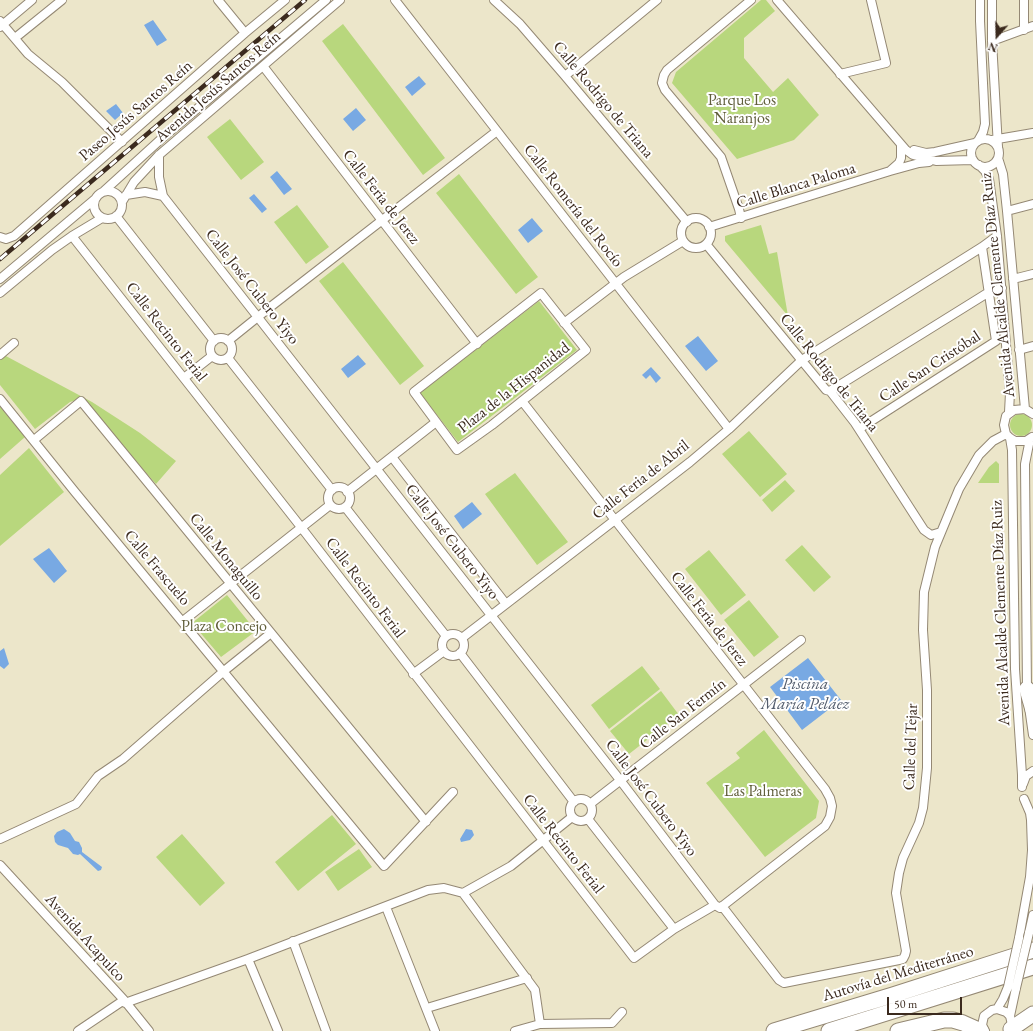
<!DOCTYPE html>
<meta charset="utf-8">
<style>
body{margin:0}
#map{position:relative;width:1033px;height:1031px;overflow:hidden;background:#ece6ca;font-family:"EB Garamond",serif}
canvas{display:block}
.north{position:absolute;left:977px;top:16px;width:40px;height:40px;-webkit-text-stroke:3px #fff;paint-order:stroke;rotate:200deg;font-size:11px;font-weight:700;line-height:16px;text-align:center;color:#3b2a1e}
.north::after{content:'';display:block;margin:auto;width:14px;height:18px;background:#3b2a1e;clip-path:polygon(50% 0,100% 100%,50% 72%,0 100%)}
.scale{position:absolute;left:887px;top:997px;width:75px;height:18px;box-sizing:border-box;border:2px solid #3b2a1e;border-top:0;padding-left:5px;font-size:12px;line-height:14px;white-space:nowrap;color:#3b2a1e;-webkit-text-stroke:3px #fff;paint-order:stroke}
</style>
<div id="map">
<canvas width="1033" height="1031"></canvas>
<div class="north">N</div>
<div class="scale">50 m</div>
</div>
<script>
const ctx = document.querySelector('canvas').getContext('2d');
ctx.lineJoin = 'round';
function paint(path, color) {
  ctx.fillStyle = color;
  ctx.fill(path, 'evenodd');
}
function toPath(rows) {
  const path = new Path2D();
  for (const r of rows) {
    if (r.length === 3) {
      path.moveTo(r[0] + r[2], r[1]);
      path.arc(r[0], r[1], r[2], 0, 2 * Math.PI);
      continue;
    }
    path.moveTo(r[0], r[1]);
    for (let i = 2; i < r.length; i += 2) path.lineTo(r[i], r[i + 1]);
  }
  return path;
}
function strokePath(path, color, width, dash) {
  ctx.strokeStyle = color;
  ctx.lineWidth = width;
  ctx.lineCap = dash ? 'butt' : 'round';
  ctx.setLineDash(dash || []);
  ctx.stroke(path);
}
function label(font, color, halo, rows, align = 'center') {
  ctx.font = font + ' "EB Garamond",serif';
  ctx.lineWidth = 4;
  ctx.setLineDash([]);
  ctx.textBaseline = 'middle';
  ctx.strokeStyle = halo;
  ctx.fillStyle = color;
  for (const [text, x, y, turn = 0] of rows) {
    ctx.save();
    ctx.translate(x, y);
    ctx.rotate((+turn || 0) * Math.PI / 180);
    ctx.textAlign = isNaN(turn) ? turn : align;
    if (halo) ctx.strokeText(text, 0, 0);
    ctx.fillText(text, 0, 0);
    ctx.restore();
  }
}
paint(toPath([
 [761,0,766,0,775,11,744,38,744,58,773,92,788,78,819,115,794,140,737,159,672,83,676,72],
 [343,24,445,158,423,175,322,41],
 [230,119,264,162,241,180,207,137],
 [459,174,538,277,516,294,436,193],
 [297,205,329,247,306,264,274,222],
 [761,225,769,254,777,252,788,316,725,241,725,236],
 [343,262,424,366,400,385,319,281],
 [539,301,577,350,458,442,420,393],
 [4,355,92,402,140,433,176,461,156,484,80,399,70,402,35,429,0,385,0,359],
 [0,406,25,437,0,459],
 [1021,425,11],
 [749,431,787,474,760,497,722,454],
 [29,448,64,492,0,546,0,475],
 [996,461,999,464,999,483,978,483,989,467],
 [515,473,568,542,537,565,485,494],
 [785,480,795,491,772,512,762,500],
 [802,545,831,577,814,592,785,560],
 [709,550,746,595,721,615,685,569],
 [227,595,256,631,221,657,192,623],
 [749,600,779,637,754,657,724,620],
 [642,666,660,689,609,729,591,705],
 [661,691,679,715,629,754,610,731],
 [764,730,819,801,816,818,765,857,706,783,740,758,736,753],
 [332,815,356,844,298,891,275,862],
 [182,834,225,883,200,906,156,857],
 [359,849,372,867,338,891,325,872]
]), '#b8d77d');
paint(toPath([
 [153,20,167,40,157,46,144,25],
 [419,76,426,84,412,96,405,87],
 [116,104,123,113,115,120,106,111],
 [356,108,366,120,353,131,343,119],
 [277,171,292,189,284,195,270,177],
 [254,194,267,209,262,213,249,198],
 [532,218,543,231,528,243,518,230],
 [698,336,718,361,706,371,685,346],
 [358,355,366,364,348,378,341,369],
 [651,367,661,378,656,383,650,375,646,379,642,375],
 [472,502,482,514,463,529,454,516],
 [49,548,67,571,54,583,33,559],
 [4,648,9,664,4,669,0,666,0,651],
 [808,658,841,700,802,730,770,687],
 [64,829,70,833,75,841,79,842,82,848,82,852,102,867,101,870,98,871,80,854,78,855,73,854,68,848,58,845,55,842,54,836,57,832],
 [466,829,472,830,474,835,470,840,461,842,460,839]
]), '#78a9e3');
const minor = toPath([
 [218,0,245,33],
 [395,0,729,429],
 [494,0,520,24,565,76,687,222],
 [777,0,906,150,913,155,936,161,973,160],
 [992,0,992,41,998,147],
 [0,21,28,54,62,82,122,142],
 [0,27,32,0],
 [1024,30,1024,0],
 [15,38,62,0],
 [992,41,1033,26],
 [263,66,477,344],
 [840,74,886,63,871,0],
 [565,76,657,0],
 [985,153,14],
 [992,140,1033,133],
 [978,141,983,132,985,124,980,21,980,0],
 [914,150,926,153,935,152,975,143],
 [159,155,159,177,163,196,620,780,715,905,720,908,825,826,830,817,832,806,830,798,825,789,522,401],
 [998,158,1003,174,1007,211,1025,409],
 [979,165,985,171,989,179,997,236,1010,393,1009,412],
 [891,170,899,163,901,158,901,145],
 [108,205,14],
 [104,191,160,140,326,0],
 [126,195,145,192,163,196],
 [122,202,134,182,159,155,340,0],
 [1007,211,1033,204],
 [116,216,214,341],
 [741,218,739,209,721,157,665,90,662,83,664,75,667,70,751,0],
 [696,233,15],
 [709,227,890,171,919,163,929,162],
 [72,236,297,522,634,958,674,929,715,905],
 [0,237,6,239,14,236,245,33,285,0],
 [706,244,826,390,830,391,855,423,924,530,931,535,941,532],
 [0,279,95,199],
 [1013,279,1033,274],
 [0,293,52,250,72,236,102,218],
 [541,293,586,350,492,425,457,450,414,392,541,293],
 [564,323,624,277,683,241],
 [221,349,11],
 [228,341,269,308,497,131],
 [1019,350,1033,346],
 [0,355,14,343],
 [228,358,332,490],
 [184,378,212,356],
 [830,391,989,292,1002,288],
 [0,399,75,492,384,866,453,792],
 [859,429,996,341,982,247],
 [1032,437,1026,441,1015,441,1010,438,1006,434,1004,425,1006,416,1014,410,1025,409,1033,414],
 [1010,438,1012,450,1015,669,1022,775,1022,787],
 [34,440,81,401,426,822],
 [392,457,506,604],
 [339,498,11],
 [347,492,436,422],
 [345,507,446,636],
 [183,621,330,505],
 [453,645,11],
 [462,638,690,462,729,429,802,360,982,247,997,236],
 [460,653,574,802],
 [413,674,444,651],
 [1027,691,1025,464,1030,439],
 [1029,707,1033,735],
 [1023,784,1026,776,1033,771],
 [581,810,11],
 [590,804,801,640],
 [588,819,674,929],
 [0,839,76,804,98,776,123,759,224,671,271,633],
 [0,865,124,1000,149,1031],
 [463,893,535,990,540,1024],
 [722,906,779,980,784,983,899,960,903,959,905,955,906,951,896,893,899,873,903,858,919,823,923,808,927,768,927,690,923,630,924,592,935,547,959,489,979,455,993,441,1006,434],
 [386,907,435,1031],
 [1029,933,1033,915],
 [1019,938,1030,877,1032,850,1031,820,1030,813,1024,799],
 [293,941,326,1031],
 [248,959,278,1031],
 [125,1003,248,959,428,890,444,888,463,893,511,866,572,817],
 [427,1008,527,978],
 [997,1009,1003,999,1008,987],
 [1010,1016,1016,988],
 [78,1031,124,1000],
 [515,1031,540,1024,612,1023,622,1012],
 [985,1031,982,1025,984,1016,992,1010,997,1009,1006,1012,1010,1016,1012,1025,1011,1029]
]);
const motorway = toPath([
 [1027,689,1033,710],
 [1011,1029,1033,1014],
 [774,1031,893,995,1033,950],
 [829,1031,1033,967],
 [898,1031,944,1020,953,1020,963,1023,981,1031]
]);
strokePath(minor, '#948874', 10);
strokePath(motorway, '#948874', 17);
strokePath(minor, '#fff', 8);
strokePath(motorway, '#fff', 15);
const rail = toPath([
 [0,259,305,0]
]);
strokePath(rail, '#3b2a1e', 4.5);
strokePath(rail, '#fff', 3, [9]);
const minorBridge = toPath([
 [1008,987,1019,938],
 [1016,988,1029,933]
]);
strokePath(minorBridge, '#948874', 10, []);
strokePath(minorBridge, '#fff', 8);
label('16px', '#3b2a1e', '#fff', [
 ["Avenida Jesús Santos Reín",218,87,-41],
 ["Calle Rodrigo de Triana",603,100,50],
 ["Paseo Jesús Santos Reín",136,111,-41],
 ["Calle Blanca Paloma",796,186,-17],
 ["Calle Feria de Jerez",381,197,52],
 ["Calle Romería del Rocío",573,206,52],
 ["Avenida Alcalde Clemente Díaz Ruiz",998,285,-96],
 ["Calle José Cubero Yiyo",252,287,52],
 ["Calle Recinto Ferial",166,332,52],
 ["Calle San Cristóbal",930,367,-33],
 ["Calle Rodrigo de Triana",829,373,51],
 ["Plaza de la Hispanidad",514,388,-38],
 ["Calle Feria de Abril",641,480,-38],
 ["Calle José Cubero Yiyo",452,542,52],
 ["Calle Monaguillo",226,557,51],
 ["Calle Frascuelo",157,568,50],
 ["Calle Recinto Ferial",365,588,53],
 ["Avenida Alcalde Clemente Díaz Ruiz",1001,613,-92],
 ["Calle Feria de Jerez",709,619,52],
 ["Calle San Fermín",683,714,-38],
 ["Calle del Tejar",911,747,-88],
 ["Calle José Cubero Yiyo",651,798,53],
 ["Calle Recinto Ferial",563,844,52],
 ["Avenida Acapulco",85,938,48],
 ["Autovía del Mediterráneo",898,974,-17]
]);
label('16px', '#605e3a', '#fff', [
 ["Parque Los",742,101],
 ["Naranjos",742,119],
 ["Plaza Concejo",224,627],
 ["Las Palmeras",763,792]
]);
label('italic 17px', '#535d6d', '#fff', [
 ["Piscina",805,684],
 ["María Peláez",805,704]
]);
</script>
